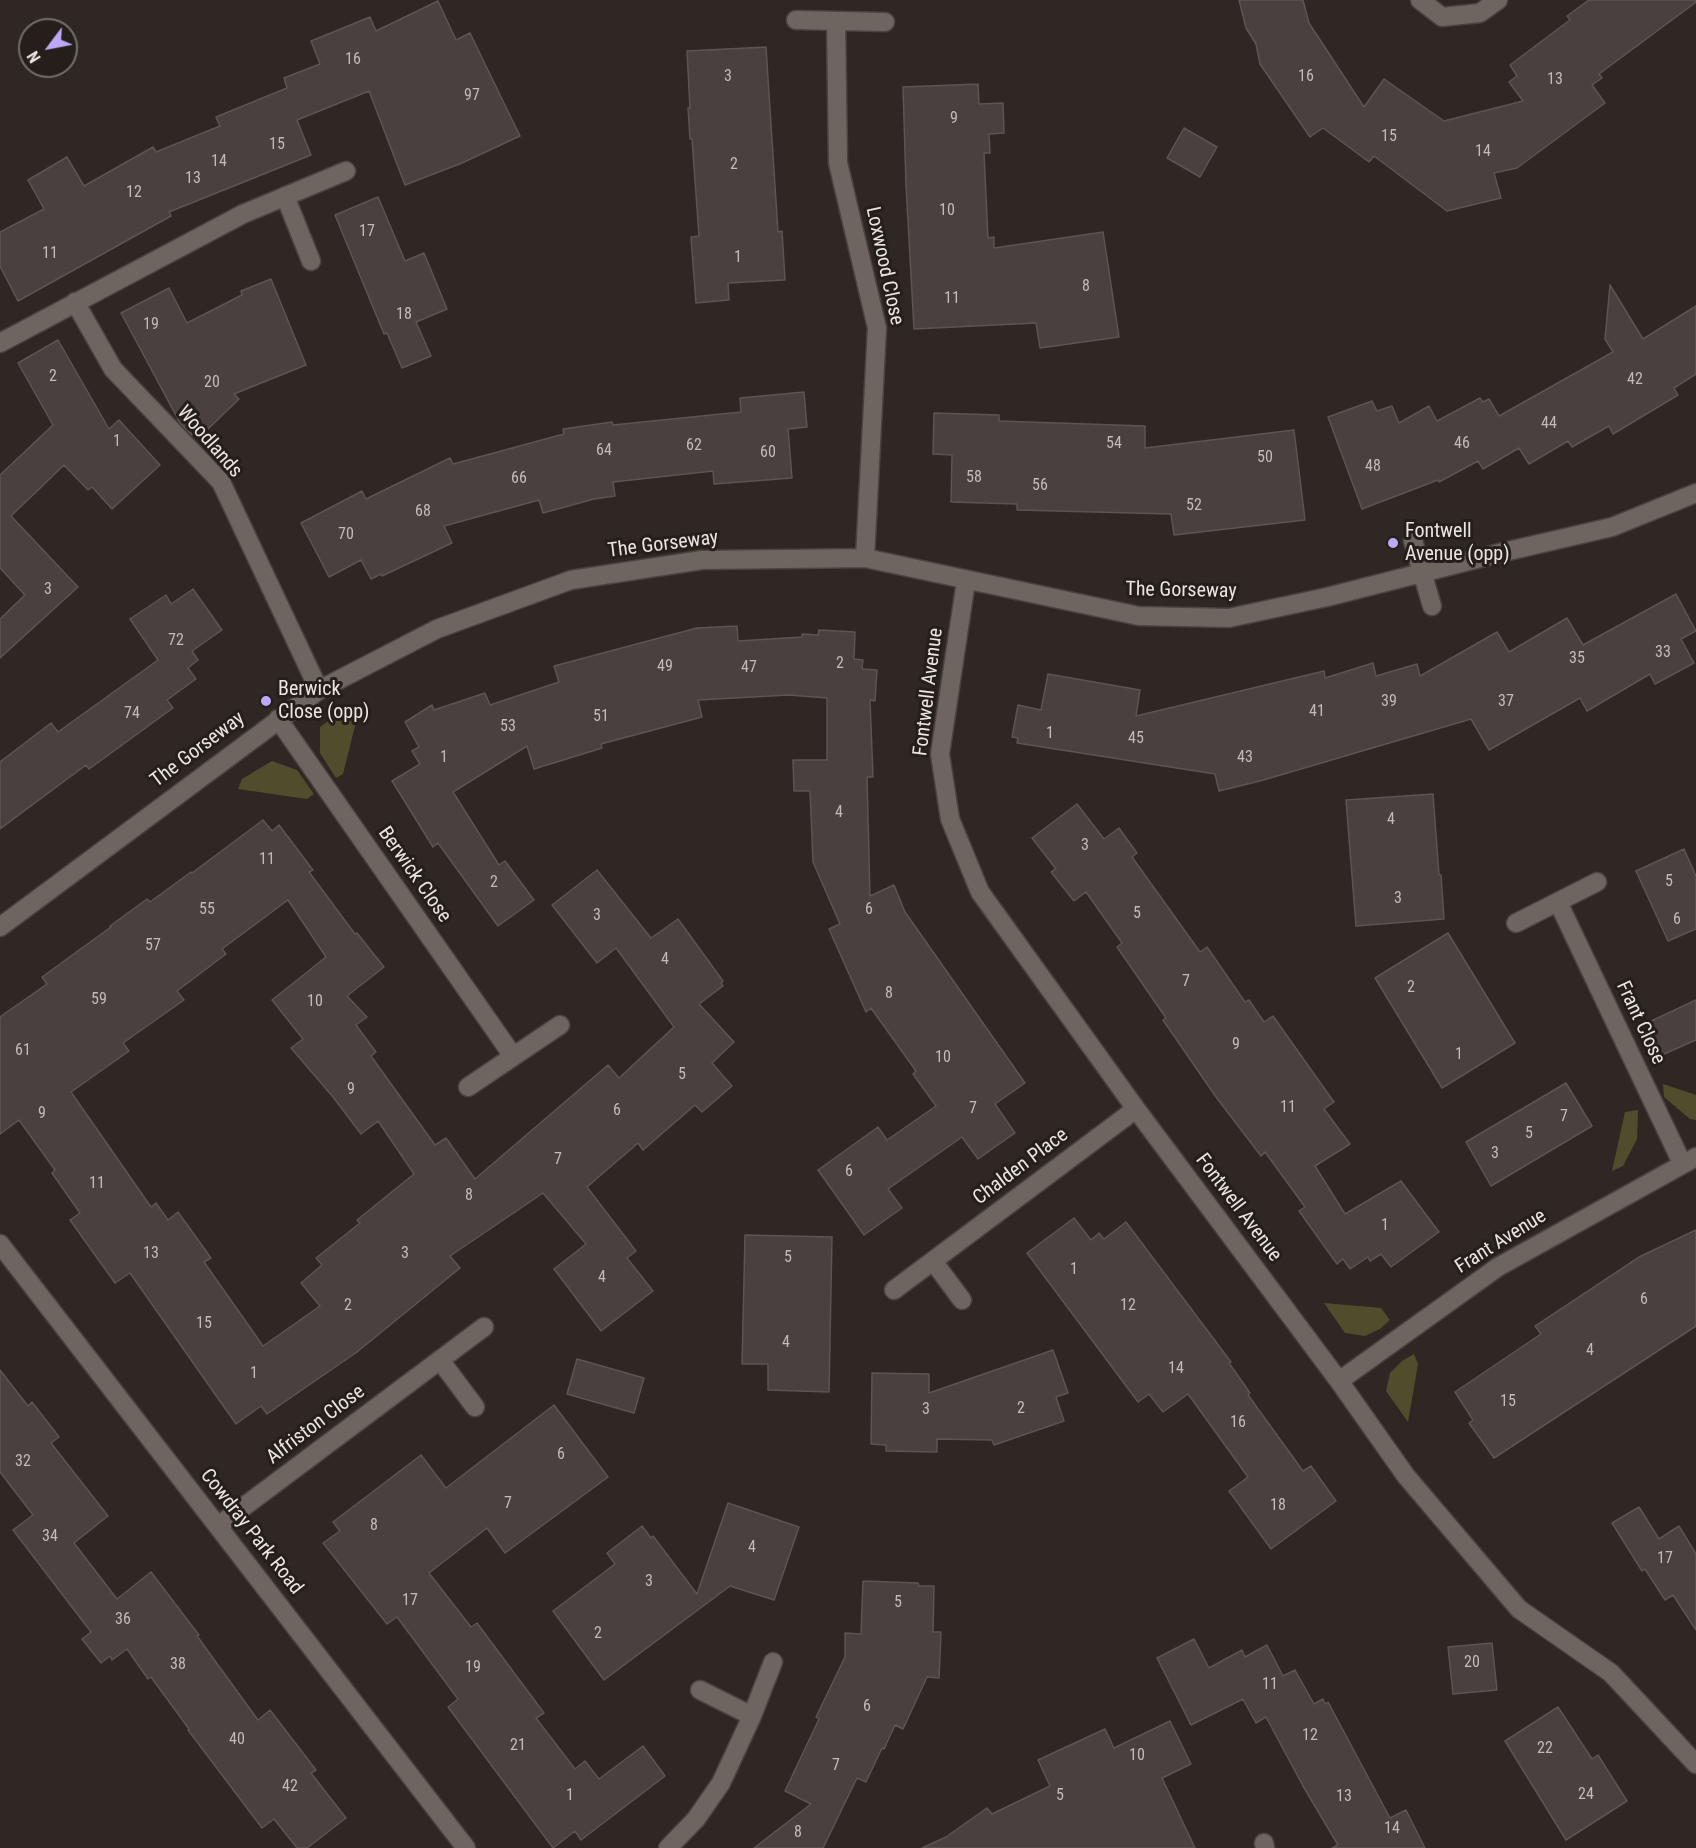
<!DOCTYPE html>
<style>
body{margin:0}
#map{position:relative;width:1696px;height:1848px;overflow:hidden;background:#2f2723;font-family:"Roboto Condensed",sans-serif}
canvas{display:block}
.north{position:absolute;left:18px;top:18px;width:60px;height:60px;box-sizing:border-box;background:#251e1a;border:2px solid #746e6a;border-radius:50%;rotate:238deg;font-size:16px;font-weight:700;line-height:24px;text-align:center;color:#eae5e2}
.north::after{content:'';display:block;margin:auto;width:21px;height:27px;background:#bcaaf6;clip-path:polygon(50% 0,100% 100%,50% 72%,0 100%)}
</style>
<div id="map">
<canvas width="1696" height="1848"></canvas>
<div class="north">N</div>
</div>
<script>
const ctx = document.querySelector('canvas').getContext('2d');
ctx.lineJoin = 'round';
function paint(path, color) {
  ctx.fillStyle = color;
  ctx.fill(path, 'evenodd');
}
function toPath(rows) {
  const path = new Path2D();
  for (const r of rows) {
    path.moveTo(r[0], r[1]);
    for (let i = 2; i < r.length; i += 2) path.lineTo(r[i], r[i + 1]);
  }
  return path;
}
function strokePath(path, color, width, dash) {
  ctx.strokeStyle = color;
  ctx.lineWidth = width;
  ctx.lineCap = dash ? 'butt' : 'round';
  ctx.setLineDash(dash || []);
  ctx.stroke(path);
}
function label(font, color, halo, rows, align = 'center') {
  ctx.font = font + ' "Roboto Condensed",sans-serif';
  ctx.lineWidth = 6;
  ctx.setLineDash([]);
  ctx.textBaseline = 'middle';
  ctx.strokeStyle = halo;
  ctx.fillStyle = color;
  for (const [text, x, y, turn = 0] of rows) {
    ctx.save();
    ctx.translate(x, y);
    ctx.rotate((+turn || 0) * Math.PI / 180);
    ctx.textAlign = isNaN(turn) ? turn : align;
    if (halo) ctx.strokeText(text, 0, 0);
    ctx.fillText(text, 0, 0);
    ctx.restore();
  }
}
paint(toPath([
 [349,706,360,706,343,774,336,778,320,753,320,727],
 [272,761,297,770,314,794,307,799,238,789,242,779],
 [1663,1084,1696,1095,1696,1120,1690,1119,1664,1097],
 [1638,1110,1637,1139,1623,1166,1612,1171,1625,1112],
 [1324,1303,1381,1308,1390,1320,1380,1329,1365,1336,1345,1333],
 [1414,1354,1418,1364,1408,1422,1386,1391,1390,1373,1402,1361]
]), '#514c2c');
const building = toPath([
 [1239,0,1303,0,1309,23,1364,107,1384,79,1444,121,1523,101,1509,82,1517,76,1510,65,1570,20,1567,16,1589,0,1696,0,1696,2,1599,74,1602,78,1592,85,1605,103,1517,168,1494,173,1501,198,1447,211,1374,156,1369,162,1323,128,1310,137,1260,64,1256,44,1246,28,1239,0],
 [438,1,456,40,470,33,520,136,462,163,405,185,369,91,297,120,311,155,169,212,171,216,18,301,0,266,0,232,44,209,28,180,67,157,84,186,153,147,156,152,220,126,216,117,287,88,284,78,320,64,311,41,370,17,376,31,438,1],
 [766,47,778,232,782,231,785,280,728,283,729,300,696,303,691,237,699,236,692,139,690,139,688,108,690,108,687,51,766,47],
 [978,84,979,104,1003,103,1004,133,989,134,990,153,984,153,988,238,994,237,994,248,1103,232,1119,337,1040,348,1036,323,914,329,906,185,903,87,978,84],
 [1184,128,1217,147,1200,177,1167,158,1184,128],
 [378,197,405,261,424,253,447,309,416,322,431,356,402,368,387,333,384,334,335,215,378,197],
 [271,279,306,365,234,394,239,399,208,429,203,424,192,435,180,423,121,313,169,288,187,323,242,295,241,291,271,279],
 [1610,285,1643,339,1696,306,1696,374,1674,388,1678,395,1613,434,1609,426,1572,447,1568,441,1529,464,1519,448,1483,469,1478,461,1439,482,1438,480,1362,509,1328,417,1372,401,1377,411,1392,406,1399,423,1429,406,1437,421,1480,398,1483,402,1489,399,1499,416,1613,352,1605,339,1610,285],
 [58,340,109,429,119,420,160,465,112,509,92,487,88,490,64,465,11,516,78,587,0,658,0,619,25,595,0,568,0,475,53,425,18,363,58,340],
 [804,392,807,427,788,429,792,478,714,484,713,471,613,482,615,496,594,499,543,513,539,500,444,526,452,543,382,576,381,574,371,579,361,560,329,577,301,523,362,491,366,499,450,458,453,464,564,434,563,429,612,422,613,425,741,412,740,398,804,392],
 [934,413,999,415,999,421,1145,426,1145,448,1294,430,1305,520,1174,535,1171,514,1017,510,1017,504,951,502,952,455,933,454,934,413],
 [193,589,222,630,192,651,198,660,188,668,196,679,167,700,173,708,89,769,86,765,0,829,0,762,51,723,58,732,158,660,130,619,166,595,171,604,193,589],
 [1676,594,1696,631,1681,639,1694,663,1655,684,1650,674,1587,711,1580,698,1489,750,1471,719,1260,781,1219,791,1215,774,1017,743,1018,738,1012,737,1018,705,1041,710,1048,674,1140,690,1136,716,1324,671,1325,678,1373,663,1376,676,1417,664,1420,676,1497,632,1509,652,1567,618,1583,645,1676,594],
 [737,626,738,641,802,637,802,634,818,635,819,630,855,632,854,659,863,660,862,669,877,670,875,701,870,700,873,777,867,777,870,896,894,885,905,912,1025,1083,995,1104,1015,1133,978,1159,962,1137,888,1189,902,1208,864,1235,818,1170,878,1127,887,1140,936,1106,913,1074,916,1071,871,1008,866,1012,829,929,840,924,813,862,810,791,794,791,793,760,827,760,827,698,789,695,698,700,702,717,601,744,602,748,534,769,527,746,453,792,499,865,505,861,534,900,498,926,438,843,433,847,392,781,420,764,412,751,419,747,405,722,432,705,434,710,485,693,490,705,559,682,554,666,697,628,737,626],
 [1433,794,1439,875,1441,875,1444,919,1356,926,1346,800,1433,794],
 [1077,804,1104,839,1119,828,1137,853,1132,857,1200,952,1207,947,1245,1002,1249,1000,1264,1022,1273,1016,1334,1102,1324,1109,1350,1144,1315,1166,1345,1214,1401,1181,1439,1232,1391,1267,1381,1254,1370,1261,1368,1257,1350,1269,1343,1259,1337,1264,1299,1211,1305,1207,1265,1152,1261,1156,1216,1097,1163,1020,1166,1018,1117,947,1122,943,1086,892,1074,901,1051,872,1056,869,1032,838,1077,804],
 [263,820,272,831,279,825,313,870,309,872,355,934,357,933,384,967,347,996,367,1017,356,1025,376,1052,371,1056,435,1145,446,1138,475,1179,608,1065,619,1078,674,1027,616,948,597,963,552,905,597,870,651,938,678,919,723,981,721,983,723,986,699,1004,734,1042,712,1063,732,1086,702,1112,695,1105,643,1150,638,1143,587,1187,636,1251,627,1258,653,1291,601,1331,554,1269,586,1244,543,1193,450,1256,460,1268,357,1352,267,1414,261,1406,236,1424,130,1273,115,1283,70,1220,80,1213,52,1173,55,1170,19,1120,0,1134,0,1017,47,984,42,977,111,927,110,926,147,899,150,902,191,872,192,873,263,820],
 [288,900,326,957,272,1000,303,1039,291,1048,333,1097,361,1134,378,1121,414,1174,357,1220,360,1223,316,1258,322,1265,301,1283,320,1306,263,1346,204,1262,211,1258,178,1212,168,1220,156,1203,151,1207,71,1092,129,1051,123,1043,184,1000,177,991,226,954,222,949,288,900],
 [1684,849,1696,876,1696,929,1668,941,1636,871,1684,849],
 [1448,933,1515,1043,1442,1088,1375,978,1448,933],
 [1696,1000,1696,1040,1662,1055,1647,1023,1696,1000],
 [1566,1083,1592,1126,1491,1186,1466,1142,1566,1083],
 [1074,1218,1091,1240,1099,1233,1104,1239,1126,1222,1231,1362,1229,1363,1250,1393,1248,1395,1303,1471,1311,1466,1336,1501,1271,1549,1229,1491,1248,1477,1188,1394,1163,1412,1149,1394,1138,1402,1027,1253,1074,1218],
 [1696,1230,1696,1326,1494,1458,1469,1423,1473,1420,1455,1392,1541,1334,1535,1326,1639,1257,1696,1230],
 [745,1235,832,1237,829,1392,768,1390,768,1364,742,1364,745,1235],
 [1053,1350,1068,1393,1056,1397,1064,1421,994,1445,992,1440,937,1439,937,1452,886,1451,886,1445,871,1444,872,1373,929,1374,929,1393,1053,1350],
 [577,1359,644,1378,634,1413,567,1394,577,1359],
 [0,1370,28,1406,32,1402,59,1437,51,1443,108,1516,74,1543,117,1599,151,1572,199,1635,197,1636,258,1720,270,1710,316,1770,311,1773,346,1818,307,1848,297,1848,274,1819,262,1828,188,1730,189,1729,151,1677,148,1679,127,1649,112,1660,110,1656,101,1663,82,1639,91,1632,13,1530,33,1515,0,1472,0,1370],
 [554,1405,608,1477,505,1553,487,1528,429,1573,471,1627,477,1623,544,1713,536,1718,575,1769,585,1761,599,1779,643,1746,665,1776,581,1840,575,1831,553,1848,448,1707,458,1699,397,1617,387,1624,323,1543,340,1531,333,1522,421,1455,446,1488,554,1405],
 [728,1503,799,1527,774,1600,730,1586,604,1680,553,1611,615,1564,607,1553,642,1526,651,1538,653,1536,697,1594,728,1503],
 [1639,1507,1659,1539,1679,1526,1696,1554,1696,1630,1673,1595,1665,1600,1645,1569,1642,1571,1612,1523,1639,1507],
 [863,1581,918,1583,919,1586,934,1586,933,1632,941,1632,939,1678,927,1677,903,1729,895,1725,884,1749,882,1748,866,1782,857,1778,823,1848,754,1848,811,1804,785,1791,819,1719,816,1717,845,1657,845,1633,861,1634,863,1581],
 [1194,1639,1209,1668,1242,1650,1245,1657,1267,1645,1283,1676,1295,1670,1314,1704,1323,1699,1325,1704,1328,1702,1390,1818,1406,1810,1425,1848,1332,1848,1338,1845,1303,1786,1266,1717,1256,1723,1243,1699,1191,1725,1157,1658,1194,1639],
 [1492,1643,1497,1690,1453,1694,1448,1647,1492,1643],
 [1558,1707,1592,1759,1598,1755,1627,1801,1566,1840,1505,1741,1558,1707],
 [1170,1721,1191,1764,1162,1778,1195,1848,922,1848,946,1837,987,1808,992,1814,1050,1786,1038,1760,1105,1729,1114,1748,1170,1721]
]);
paint(building, '#4a403f');
strokePath(building, '#5e5452', 1.5);
const minor = toPath([
 [1420,0,1442,17,1480,13,1498,0],
 [796,20,885,22],
 [836,21,838,163,877,328,865,558],
 [285,196,311,261],
 [75,302,113,369,221,482,319,690],
 [0,343,243,214,346,171],
 [1413,541,1432,606],
 [966,581,940,754,950,819,980,892,1136,1109,1339,1381,1406,1476,1519,1609,1611,1673,1696,1764],
 [278,719,513,1056],
 [1558,902,1682,1163],
 [1516,923,1597,882],
 [0,927,319,690,437,629,571,580,702,560,865,558,1139,616,1229,618,1327,597,1504,552,1612,527,1696,493],
 [468,1087,560,1025],
 [0,1244,466,1848],
 [933,1261,962,1300],
 [894,1290,1136,1109],
 [440,1360,475,1407],
 [1339,1381,1498,1267,1696,1157],
 [218,1526,484,1327],
 [700,1690,752,1716],
 [1264,1843,1265,1848],
 [668,1848,696,1819,721,1783,752,1716,773,1662]
]);
strokePath(minor, '#4a433f', 21);
strokePath(minor, '#6e6560', 18);
for (const [x, y, r, color] of [
 [1393,543,6,"#bcaaf6"],
 [266,701,6,"#bcaaf6"]
]) {
  const dot = new Path2D();
  dot.arc(x, y, r, 0, 2 * Math.PI);
  ctx.fillStyle = color;
  ctx.fill(dot);
  strokePath(dot, '#251e1a', 2);
}
label('16px', '#c2bcb9', null, [
 ["16",353,60],
 ["3",728,77],
 ["16",1306,77],
 ["13",1555,80],
 ["97",472,96],
 ["9",954,119],
 ["15",1389,137],
 ["15",277,145],
 ["14",1483,152],
 ["14",219,162],
 ["2",734,165],
 ["13",193,179],
 ["12",134,193],
 ["10",947,211],
 ["17",367,232],
 ["11",50,254],
 ["1",738,258],
 ["8",1086,287],
 ["11",952,299],
 ["18",404,315],
 ["19",151,325],
 ["2",53,377],
 ["42",1635,380],
 ["20",212,383],
 ["44",1549,424],
 ["1",117,442],
 ["54",1114,444],
 ["46",1462,444],
 ["62",694,446],
 ["64",604,451],
 ["60",768,453],
 ["50",1265,458],
 ["48",1373,467],
 ["58",974,478],
 ["66",519,479],
 ["56",1040,486],
 ["52",1194,506],
 ["68",423,512],
 ["70",346,535],
 ["3",48,590],
 ["72",176,641],
 ["33",1663,653],
 ["35",1577,659],
 ["2",840,664],
 ["49",665,667],
 ["47",749,668],
 ["39",1389,702],
 ["37",1506,702],
 ["41",1317,712],
 ["74",132,714],
 ["51",601,717],
 ["53",508,727],
 ["1",1050,734],
 ["45",1136,739],
 ["1",444,758],
 ["43",1245,758],
 ["4",839,813],
 ["4",1391,820],
 ["3",1085,846],
 ["11",267,860],
 ["5",1669,882],
 ["2",494,883],
 ["3",1398,899],
 ["55",207,910],
 ["6",869,910],
 ["5",1137,914],
 ["3",597,916],
 ["6",1677,920],
 ["57",153,946],
 ["4",665,960],
 ["7",1186,982],
 ["2",1411,988],
 ["8",889,994],
 ["59",99,1000],
 ["10",315,1002],
 ["9",1236,1045],
 ["61",23,1051],
 ["1",1459,1055],
 ["10",943,1058],
 ["5",682,1075],
 ["9",351,1090],
 ["11",1288,1108],
 ["7",973,1109],
 ["6",617,1111],
 ["9",42,1114],
 ["7",1564,1117],
 ["5",1529,1134],
 ["3",1495,1154],
 ["7",558,1160],
 ["6",849,1172],
 ["11",97,1184],
 ["8",469,1196],
 ["1",1385,1226],
 ["13",151,1254],
 ["3",405,1254],
 ["5",788,1258],
 ["1",1074,1270],
 ["4",602,1278],
 ["6",1644,1300],
 ["2",348,1306],
 ["12",1128,1306],
 ["15",204,1324],
 ["4",786,1343],
 ["4",1590,1351],
 ["14",1176,1369],
 ["1",254,1374],
 ["15",1508,1402],
 ["2",1021,1409],
 ["3",926,1410],
 ["16",1238,1423],
 ["6",561,1455],
 ["32",23,1462],
 ["7",508,1504],
 ["18",1278,1506],
 ["8",374,1526],
 ["34",50,1537],
 ["4",752,1548],
 ["17",1665,1559],
 ["3",649,1582],
 ["17",410,1601],
 ["5",898,1603],
 ["36",123,1620],
 ["2",598,1634],
 ["20",1472,1663],
 ["38",178,1665],
 ["19",473,1668],
 ["11",1270,1685],
 ["6",867,1707],
 ["12",1310,1736],
 ["40",237,1740],
 ["21",518,1746],
 ["22",1545,1749],
 ["10",1137,1756],
 ["7",836,1766],
 ["42",290,1787],
 ["24",1586,1795],
 ["1",570,1796],
 ["5",1060,1796],
 ["13",1344,1797],
 ["14",1392,1829],
 ["8",798,1833]
]);
label('20px', '#eae5e2', '#251e1a', [
 ["Loxwood Close",884,266,78],
 ["Woodlands",209,442,49],
 ["The Gorseway",663,545,-7],
 ["The Gorseway",1181,591,1],
 ["Fontwell Avenue",929,692,-83],
 ["The Gorseway",198,750,-37],
 ["Berwick Close",414,875,55],
 ["Frant Close",1640,1023,65],
 ["Chalden Place",1021,1167,-37],
 ["Fontwell Avenue",1238,1208,53],
 ["Frant Avenue",1501,1242,-32],
 ["Alfriston Close",316,1425,-37],
 ["Cowdray Park Road",251,1532,52]
]);
label('20px', '#eae5e2', '#251e1a', [
 ["Fontwell",1405,532],
 ["Avenue (opp)",1405,555],
 ["Berwick",278,690],
 ["Close (opp)",278,713]
], 'left');
</script>
